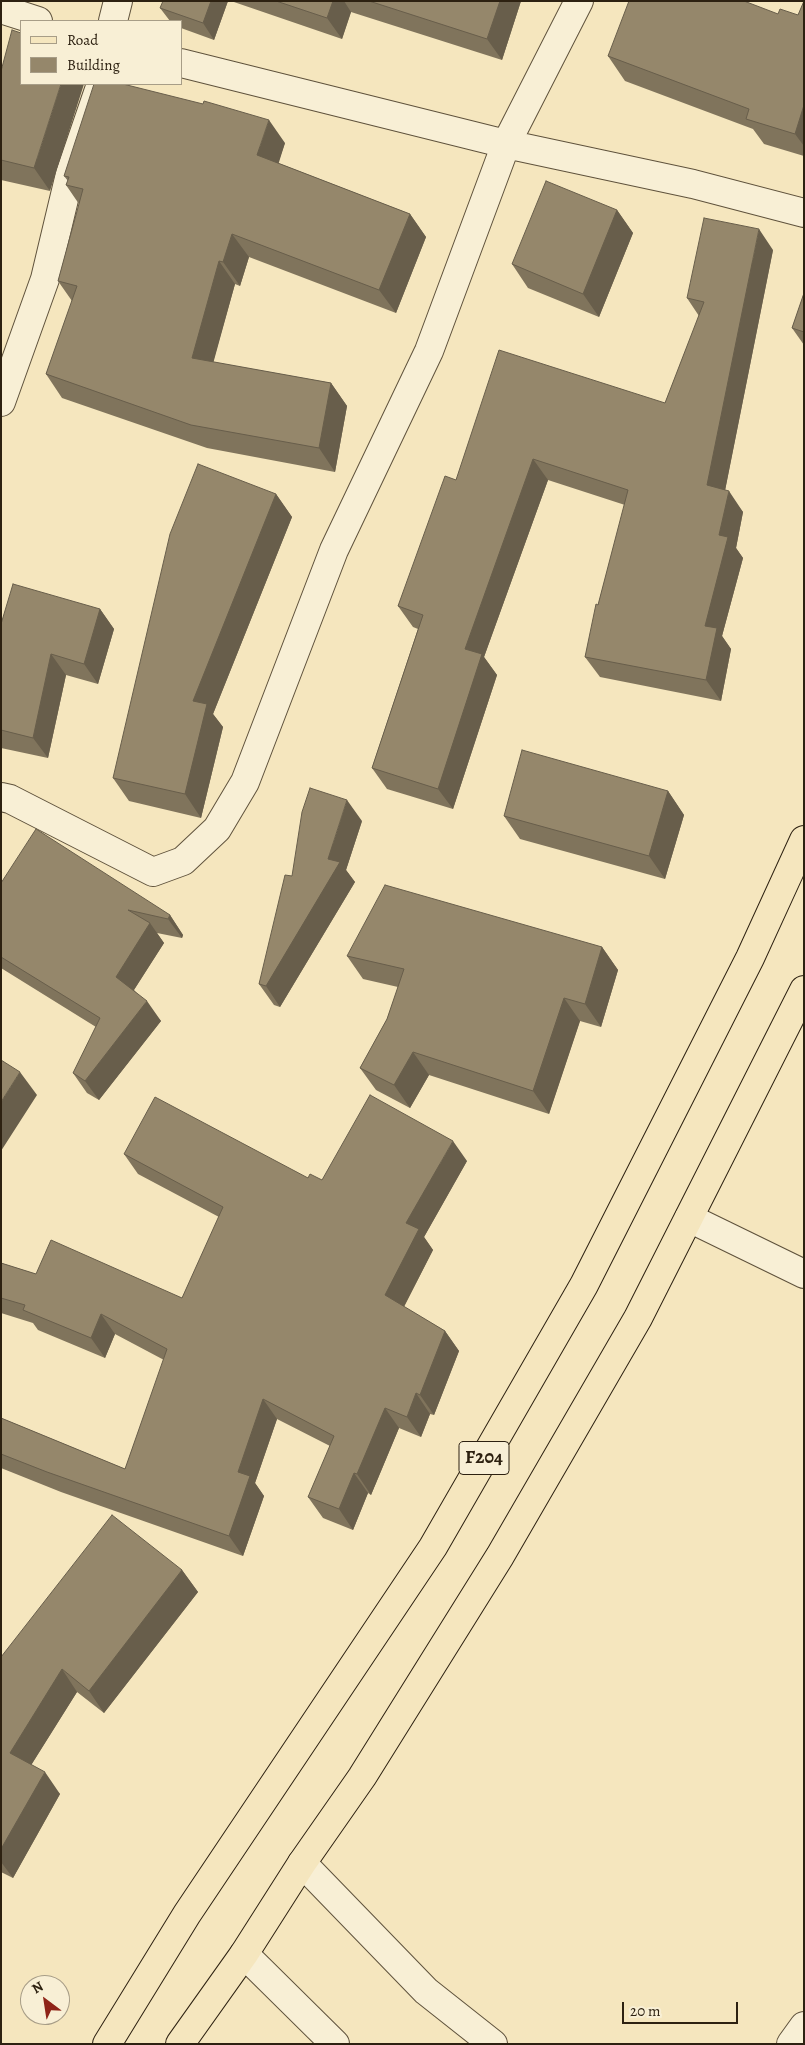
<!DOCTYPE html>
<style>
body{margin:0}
#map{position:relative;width:805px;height:2045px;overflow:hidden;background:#f5e6be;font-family:Alegreya,serif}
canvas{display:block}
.frame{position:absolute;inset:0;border:2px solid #2d2111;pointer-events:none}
.legend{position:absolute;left:20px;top:20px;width:162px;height:65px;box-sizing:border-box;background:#f8efd5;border:1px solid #a79d87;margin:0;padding:6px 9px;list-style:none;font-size:15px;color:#2d2111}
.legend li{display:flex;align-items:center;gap:10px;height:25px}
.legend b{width:25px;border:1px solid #a79d87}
.north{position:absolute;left:20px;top:1975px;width:50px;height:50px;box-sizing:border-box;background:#f8efd5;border:1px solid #a79d87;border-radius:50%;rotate:329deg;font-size:14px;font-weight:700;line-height:20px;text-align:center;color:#2d2111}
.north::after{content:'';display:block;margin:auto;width:18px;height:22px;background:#8f2418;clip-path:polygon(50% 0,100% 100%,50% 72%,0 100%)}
.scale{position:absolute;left:622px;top:2002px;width:116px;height:22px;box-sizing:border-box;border:2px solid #2d2111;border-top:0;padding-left:6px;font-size:15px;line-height:18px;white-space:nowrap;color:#2d2111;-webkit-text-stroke:4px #f8efd5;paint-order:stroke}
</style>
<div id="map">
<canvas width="805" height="2045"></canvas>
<div class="frame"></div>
<ul class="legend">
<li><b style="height:6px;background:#f5e6be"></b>Road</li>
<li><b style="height:14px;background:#95876b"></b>Building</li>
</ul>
<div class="north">N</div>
<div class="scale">20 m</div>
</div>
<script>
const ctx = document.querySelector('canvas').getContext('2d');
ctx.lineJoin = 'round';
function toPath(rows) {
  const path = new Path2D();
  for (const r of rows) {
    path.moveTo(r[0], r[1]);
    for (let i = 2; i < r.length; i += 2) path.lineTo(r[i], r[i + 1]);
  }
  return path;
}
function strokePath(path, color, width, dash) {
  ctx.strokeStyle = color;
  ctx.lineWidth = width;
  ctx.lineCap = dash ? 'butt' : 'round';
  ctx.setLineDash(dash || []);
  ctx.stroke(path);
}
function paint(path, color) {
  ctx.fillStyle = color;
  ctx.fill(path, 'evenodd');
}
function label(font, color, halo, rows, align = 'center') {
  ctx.font = font + ' Alegreya,serif';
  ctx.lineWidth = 4.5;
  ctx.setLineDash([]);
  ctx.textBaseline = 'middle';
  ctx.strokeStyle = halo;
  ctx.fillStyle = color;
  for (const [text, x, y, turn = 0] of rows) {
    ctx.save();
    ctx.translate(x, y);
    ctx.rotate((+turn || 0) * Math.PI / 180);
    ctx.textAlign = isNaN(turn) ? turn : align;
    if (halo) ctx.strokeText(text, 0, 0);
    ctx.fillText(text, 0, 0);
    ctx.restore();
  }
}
const minor = toPath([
 [1,9,38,21],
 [113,21,118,1],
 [181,63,506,144,693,184,804,213],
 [1,402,45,279,70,174,101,84],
 [1,797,10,799,153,872,183,861,217,829,245,782,334,550,429,351,506,144,579,1],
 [689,1218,804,1274],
 [302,1863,426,1991,493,2044],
 [244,1954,335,2044],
 [791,2044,804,2026]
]);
const primary = toPath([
 [107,2044,187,1914,433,1547,584,1285,750,958,804,840],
 [180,2044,244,1954,302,1863,362,1777,500,1556,638,1318,804,990]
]);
strokePath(minor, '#5f523c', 30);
strokePath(primary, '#2d2111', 30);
strokePath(minor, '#f8efd5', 28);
strokePath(primary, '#f5e6be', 28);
paint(toPath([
 [228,1,214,40,181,28,181,21,170,21,160,8],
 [231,1,521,1,502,60,351,12,342,39],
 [804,1,804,156,764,144,753,129,625,81,608,56,778,14,798,15],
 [1,71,50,191,1,180],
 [285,143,278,163,410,214,426,237,396,313,249,257,240,286,235,284,213,362,331,383,347,406,335,472,207,448,62,398,46,374,72,301,58,281,79,204,66,185,68,181,64,176],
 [617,210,633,233,599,317,528,288,512,264],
 [773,250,725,490,743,512,736,548,743,558,722,636,731,649,721,701,600,677,585,657,598,605,625,505,548,480,484,657,497,675,453,809,387,789,372,768,418,629,413,627,398,606,456,480,665,403,699,316,687,298],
 [804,293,804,345,792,328],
 [276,494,292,517,213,714,223,727,201,818,129,801,113,778],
 [100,609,114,629,98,684,66,675,48,758,1,748,1,624],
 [668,791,684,815,665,879,520,839,504,816],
 [362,821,346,870,355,882,280,1007,274,1005,259,984,292,876],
 [1,883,170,915,183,935,182,938,157,933,164,943,134,990,161,1021,99,1100,87,1093,73,1073,96,1027,1,968],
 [602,947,618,970,601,1027,580,1021,549,1114,429,1075,410,1108,376,1090,360,1068,387,1019,398,987,363,979,347,956],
 [124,1154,322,1180,467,1161,424,1237,433,1250,404,1307,445,1331,459,1351,434,1415,430,1414,421,1437,399,1428,371,1495,368,1493,353,1530,323,1518,308,1497,330,1446,277,1419,255,1483,264,1496,243,1556,61,1492,1,1468,1,1418,125,1469,164,1360,115,1334,105,1358,38,1330,33,1323,1,1313,1,1263,36,1274,182,1298,219,1217,138,1174],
 [182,1570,198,1592,104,1713,77,1692,31,1765,60,1794,13,1878,1,1872,1,1657]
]), '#80745c');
paint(toPath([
 [211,1,228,1,214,40,203,23],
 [333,1,344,1,351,12,342,39,327,18],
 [500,1,521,1,502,60,487,39],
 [61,84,84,84,50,191,34,168],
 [804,105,804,146,795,134],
 [269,120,285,143,274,178,257,155],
 [617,210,633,233,599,317,583,294],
 [410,214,426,237,396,313,379,290],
 [759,229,773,250,722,506,707,485],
 [232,234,249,257,240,286,223,262],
 [219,261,235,284,208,382,192,358],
 [331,383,347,406,335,472,319,448],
 [533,459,548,480,484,657,497,675,453,809,438,789,465,649],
 [729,491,743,512,736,548,743,558,722,636,731,649,721,701,706,680,705,626,719,535],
 [276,494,292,517,213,714,223,727,201,818,185,794,193,701],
 [100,609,114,629,98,684,84,664],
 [51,654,66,675,48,758,33,738],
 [668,791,684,815,665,879,649,856],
 [347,800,362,821,346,870,355,882,280,1007,266,986,328,859],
 [170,915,183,935,182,938,168,919],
 [150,923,164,943,130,996,116,977],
 [602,947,618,970,601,1027,585,1004],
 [564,998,580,1021,549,1114,533,1091],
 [147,1001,161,1021,99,1100,85,1081],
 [413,1052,429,1075,410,1108,394,1085],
 [20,1072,37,1095,1,1151,1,1102],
 [453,1141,467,1161,424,1237,433,1250,399,1316,385,1295,406,1223],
 [101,1314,115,1334,105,1358,91,1338],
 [445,1331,459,1351,434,1415,420,1395],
 [416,1393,430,1414,421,1437,407,1417],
 [263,1399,277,1419,255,1483,264,1496,243,1556,229,1536,238,1472],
 [385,1408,399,1428,371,1495,357,1474],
 [354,1473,368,1493,353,1530,339,1509],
 [182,1570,198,1592,104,1713,89,1691],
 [62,1669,77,1692,25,1775,10,1753],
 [45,1772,60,1794,13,1878,1,1862,1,1849]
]), '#685e4b');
const building = toPath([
 [163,1,211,1,203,23,160,8,163,1],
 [276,1,333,1,327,18,276,1],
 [369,1,500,1,487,39,369,1],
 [629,1,744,1,778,14,780,9,798,15,804,1,804,105,795,134,746,119,749,109,608,56,629,1],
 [12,30,21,33,21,84,61,84,34,168,1,160,1,71,12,30],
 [94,84,123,84,203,104,204,101,269,120,257,155,410,214,379,290,232,234,223,262,219,261,192,358,331,383,319,448,191,425,46,374,77,286,58,281,83,189,66,185,69,177,64,176,94,84],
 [546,181,617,210,583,294,512,264,546,181],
 [704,218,759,229,707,485,729,491,719,535,728,537,705,626,717,628,706,680,585,657,596,604,598,605,628,490,533,459,465,649,482,654,438,789,372,768,423,615,398,606,445,476,456,480,499,350,665,403,704,302,687,298,704,218],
 [804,293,804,332,792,328,804,293],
 [198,464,276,494,193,701,207,704,185,794,113,778,170,534,198,464],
 [13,584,100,609,84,664,51,654,33,738,1,730,1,624,13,584],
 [522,750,668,791,649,856,504,816,522,750],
 [310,788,347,800,328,859,340,862,266,986,259,984,285,875,292,876,302,812,310,788],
 [36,829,170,915,168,919,128,910,150,923,116,977,147,1001,85,1081,73,1073,100,1018,1,957,1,883,36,829],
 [385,885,602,947,585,1004,564,998,533,1091,413,1052,394,1085,360,1068,387,1019,404,969,347,956,385,885],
 [1,1060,20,1072,1,1102,1,1060],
 [370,1095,453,1141,406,1223,419,1229,385,1295,445,1331,420,1395,416,1393,407,1417,385,1408,357,1474,354,1473,339,1509,308,1497,334,1436,263,1399,238,1472,250,1476,229,1536,47,1472,1,1454,1,1418,125,1469,167,1349,101,1314,91,1338,23,1310,25,1305,1,1298,1,1263,36,1274,51,1240,182,1298,223,1207,124,1154,155,1097,308,1178,310,1174,322,1180,370,1095],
 [112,1515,182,1570,89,1691,62,1669,10,1753,45,1772,1,1849,1,1657,112,1515]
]);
paint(building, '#95876b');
strokePath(building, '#685e4b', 1);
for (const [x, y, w] of [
 [484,1458,50]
]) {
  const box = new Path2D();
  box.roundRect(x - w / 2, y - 16.5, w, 33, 4);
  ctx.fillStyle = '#f8efd5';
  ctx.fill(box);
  strokePath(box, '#2d2111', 1);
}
label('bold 19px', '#2d2111', null, [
 ["F204",484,1458]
]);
</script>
